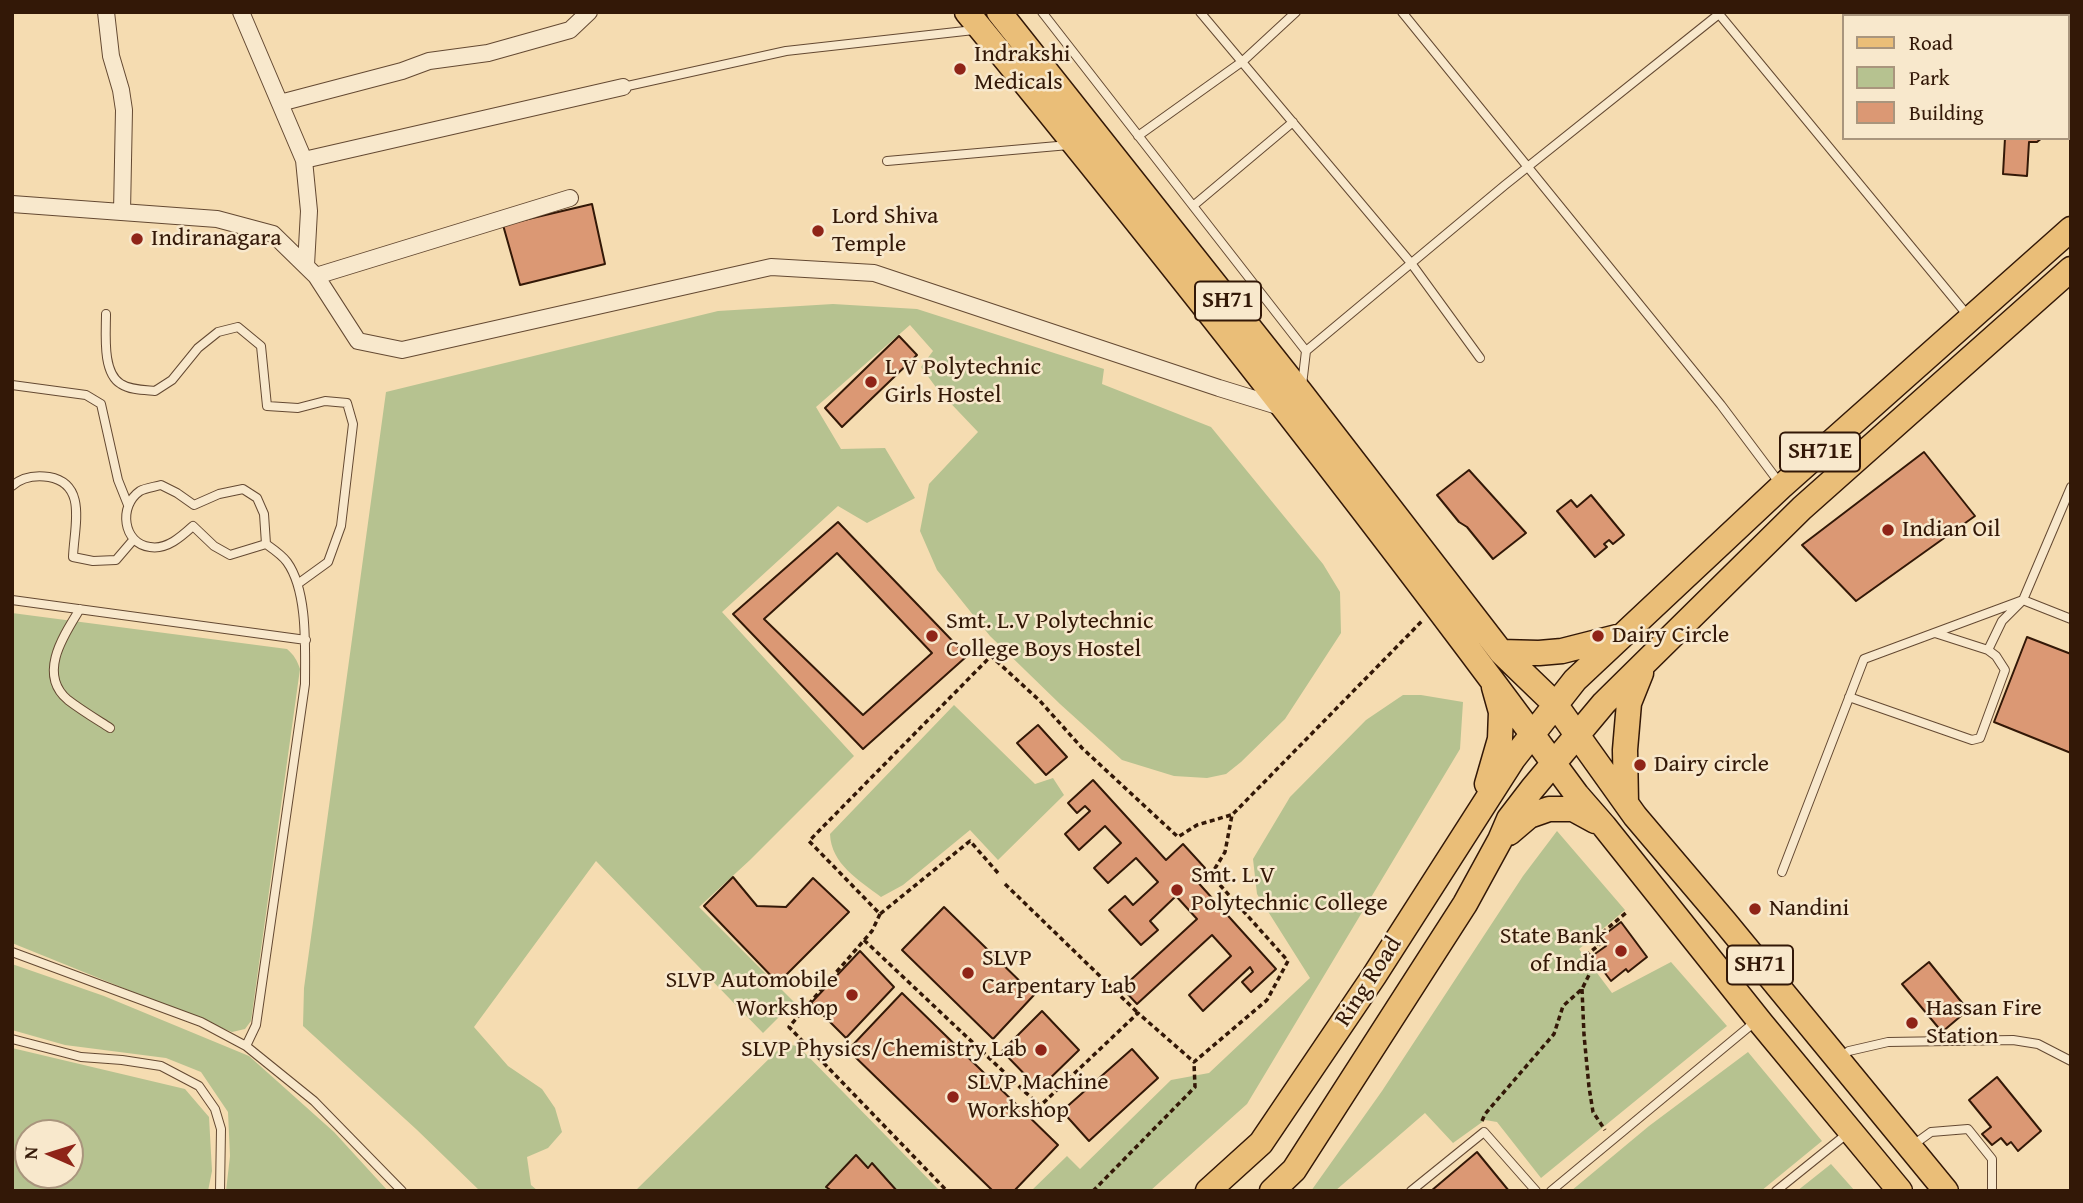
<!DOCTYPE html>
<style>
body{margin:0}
#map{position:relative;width:2083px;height:1203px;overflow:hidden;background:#f5dcb1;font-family:"Gentium Book Plus",serif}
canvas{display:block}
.frame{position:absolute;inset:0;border:14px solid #331807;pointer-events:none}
.legend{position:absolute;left:1842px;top:14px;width:228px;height:126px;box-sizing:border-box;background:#f8e8cc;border:2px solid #a9957d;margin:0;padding:9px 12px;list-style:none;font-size:21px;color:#331807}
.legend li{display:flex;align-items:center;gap:14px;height:35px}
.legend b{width:35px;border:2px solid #a9957d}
.north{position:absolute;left:14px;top:1119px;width:70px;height:70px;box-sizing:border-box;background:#f8e8cc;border:2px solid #a9957d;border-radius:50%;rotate:273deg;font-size:19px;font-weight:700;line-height:28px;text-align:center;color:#331807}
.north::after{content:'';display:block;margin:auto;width:24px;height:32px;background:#8f2418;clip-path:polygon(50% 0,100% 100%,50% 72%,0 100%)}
</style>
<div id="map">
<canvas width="2083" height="1203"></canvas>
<div class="frame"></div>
<ul class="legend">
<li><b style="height:9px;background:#eabe78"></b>Road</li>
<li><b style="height:19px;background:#b6c290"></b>Park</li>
<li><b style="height:19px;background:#db9874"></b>Building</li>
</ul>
<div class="north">N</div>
</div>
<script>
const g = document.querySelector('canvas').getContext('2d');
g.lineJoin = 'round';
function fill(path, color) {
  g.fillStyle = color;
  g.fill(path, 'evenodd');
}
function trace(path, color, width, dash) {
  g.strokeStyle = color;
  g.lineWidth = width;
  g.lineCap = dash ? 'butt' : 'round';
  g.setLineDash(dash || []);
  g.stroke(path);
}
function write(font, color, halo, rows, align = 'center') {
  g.font = font + ' "Gentium Book Plus",serif';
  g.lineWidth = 5;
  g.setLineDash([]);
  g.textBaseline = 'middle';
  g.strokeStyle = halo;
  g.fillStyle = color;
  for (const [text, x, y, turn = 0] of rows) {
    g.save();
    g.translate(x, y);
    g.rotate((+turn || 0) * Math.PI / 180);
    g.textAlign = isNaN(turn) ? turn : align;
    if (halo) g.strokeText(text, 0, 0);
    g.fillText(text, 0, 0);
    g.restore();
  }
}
fill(new Path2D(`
 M833,304L917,309L1104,369L1102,384L1211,427L1323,564L1340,592L1341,633L1285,719L1241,762L1226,774L1207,778L1174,776L1122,760L1060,704L990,636L937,570L920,531L929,484L978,432L938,390L921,367L933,351L910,325L816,407L841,449L885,448L915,498L867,523L838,506L722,612L854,756L750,860L699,907L794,1002L763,1033L596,861L474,1027L508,1066L542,1089L555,1108L562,1132L548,1148L527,1157L531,1185L538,1191H480L416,1129L303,1026L304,988L386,392L718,311Z
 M12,613L287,649C294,655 297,660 300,669L251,1021L245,1029L232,1032L12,943Z
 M1403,695H1421L1463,702L1460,749L1247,1104L1150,1191H1031L1067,1156L1080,1169L1171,1080L1209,1073L1310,978L1257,894L1253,859L1290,797L1366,720Z
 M954,705L1035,784L1053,778L1064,795L998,860L970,830L903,885L881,897C859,880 831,864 830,834Z
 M1557,831L1625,910L1579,949L1612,993L1671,962L1727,1026L1541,1178L1497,1122L1485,1120L1453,1143L1425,1113L1335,1191H1311L1382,1091L1523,876Z
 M12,964L104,996L249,1056L334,1132L388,1191H226L230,1156L228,1112L201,1072L166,1058L65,1045L12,1030Z
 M784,1044L798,1046L940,1191H635Z
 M12,1048L185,1089L209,1117L212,1171L208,1191H12ZM70,1133V1175H28V1133Z
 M1748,1052L1822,1141L1761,1191H1571L1649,1126Z
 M1831,1164L1855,1191H1797Z`), '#b6c290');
const building = new Path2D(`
 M2067,97H2071V122H2067Z
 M2005,138H2042L2037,142H2029L2027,176L2003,174Z
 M592,204L605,264L520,285L503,225Z
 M899,336L917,355L842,427L825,408Z
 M1924,452L1975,516L1856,601L1802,545Z
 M1469,470L1526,533L1493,559L1467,527L1459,522L1437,495Z
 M1591,495L1624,535L1613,544L1609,540L1604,544L1607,547L1595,557L1557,511L1571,500L1577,507Z
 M838,522L967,656L863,749L733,614ZM837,553L932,653L863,715L764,619Z
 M2027,637L2071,654V753L1994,722Z
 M1038,725L1067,757L1046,775L1017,743Z
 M1093,780L1166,860L1183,844L1205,868L1194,878L1276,969L1251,992L1242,982L1253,972L1250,967L1203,1011L1189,995L1231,956L1212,935L1137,1004L1122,988L1197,919L1176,896L1150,921L1158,930L1141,945L1109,910L1125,896L1133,905L1158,882L1136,858L1108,883L1094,868L1121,843L1105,826L1079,850L1065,834L1090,811L1085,806L1077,813L1068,803Z
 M733,877L757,906L786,907L813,878L849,912L778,983L704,906Z
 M944,907L1034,995L993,1039L902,950Z
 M1621,922L1647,957L1628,972L1626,969L1611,981L1592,956L1606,946L1600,938Z
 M860,951L894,987L846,1038L811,1003Z
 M1929,962L1968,1010L1942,1032L1902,984Z
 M902,993L1058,1145L1014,1191H993L848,1050Z
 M1042,1011L1079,1050L1039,1089L1002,1051Z
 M1132,1049L1158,1078L1089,1141L1062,1111Z
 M1997,1077L2041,1131L2018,1151L2011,1142L2007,1145L2001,1138L1992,1145L1982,1134L1991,1127L1969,1100Z
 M1477,1152L1509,1191H1431Z
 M856,1155L868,1168L872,1163L897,1191H832L826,1187Z`);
fill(building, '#db9874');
trace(building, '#331807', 2);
const service = new Path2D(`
 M1042,12L1306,351
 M1200,12L1411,263L1480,358
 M1402,12L1721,405L1781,485
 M623,87L786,51L974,30
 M1138,136L1243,61L1296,12
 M887,161L1069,145
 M1193,206L1293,122
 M106,314C106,334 102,373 121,384C130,390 144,390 155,391L172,380L198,348L218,332L238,327L261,346L267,406L298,408L325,401L347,403L353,424L341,526L328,562L299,583
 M12,385L86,395L101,404L118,480L128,505
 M1302,385L1306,351L1505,185L1719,14L1969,317
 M12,486C22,477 35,475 49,477C88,484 74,527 73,557L93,561L116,560L134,539
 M12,600L306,640
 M80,609C64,635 37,674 68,700C81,710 96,719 110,728
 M1935,633L1988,650
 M1849,697L1972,740L1980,738L2005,670L1996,656L1988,650L2002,621L2023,600L2071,619
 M1782,872L1864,659L2023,600L2071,487
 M12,952L201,1022L246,1046L314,1101L402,1191
 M12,1039L81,1057L122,1060L161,1066L199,1086L215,1109L221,1129L220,1191
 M246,1046L256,1025L305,684C305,648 308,591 287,562C282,555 273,549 266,544L264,514L257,498L243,489L219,494L194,505L177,493L161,485C154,487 145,488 140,491C118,506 123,544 150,547C167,550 182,536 193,526L214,546L230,555L266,544
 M1840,1058L1849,1051L1888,1042L2013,1040L2038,1044L2071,1061
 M1913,1145L1931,1132L1968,1129L1992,1159V1191
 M1411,1191L1484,1132L1536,1191
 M1551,1191L1756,1021
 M1776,1191L1848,1133`);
const minor = new Path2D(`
 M106,12L111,56L121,90L124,110L122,212
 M241,12L304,160L309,211L306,265
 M280,103L402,71L429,61L488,53L570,30L589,12
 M304,160L623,87
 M12,204L217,219L273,234L316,276L358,341L402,350L771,267L874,273L1219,388L1284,408
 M316,276L570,198`);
const primary = new Path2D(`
 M967,12C1177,268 1381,528 1577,795L1604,826L1761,1023L1900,1191
 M999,12L1301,393L1501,652L1555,704L1635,816L1725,922L1946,1191
 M1501,652L1539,653L1562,651L1617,637
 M1487,784L1500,739L1501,712L1494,687
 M1626,803L1625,750L1629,703L1641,673
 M1509,833L1529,816L1549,809H1573L1595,821
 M1208,1191L1261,1143L1374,976L1513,759L1575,680L1782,486L2071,229
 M1272,1191L1294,1170L1465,904L1500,840L1509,819L1532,789L1604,703L1802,508L2071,269`);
trace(service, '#644932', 10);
trace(minor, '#644932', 18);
trace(primary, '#331807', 27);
trace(new Path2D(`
 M998,873L970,841L880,914L809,841L991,656L1040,701L1082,748L1178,837L1197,825L1231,815
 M1005,884L1138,1013
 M880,914L872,931L789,1027L947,1191
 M864,940L1040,1106L1138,1013L1194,1062L1267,1000L1288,961L1211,875L1225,852L1232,815L1422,621
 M1582,989L1584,1035L1589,1087L1593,1112L1605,1130
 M1482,1121L1485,1114L1554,1034L1563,1006L1582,989L1594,965L1589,957V953L1599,945L1595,939L1627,912
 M1093,1191L1195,1087L1194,1063`), '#331807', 3.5, [5, 3.5]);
trace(service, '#f8e8cc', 8);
trace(minor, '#f8e8cc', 16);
trace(primary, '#eabe78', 24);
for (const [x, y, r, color] of [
 [960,69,7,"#8f2418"],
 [818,231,7,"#8f2418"],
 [137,239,7,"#8f2418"],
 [871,382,7,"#8f2418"],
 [1888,530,7,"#8f2418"],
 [932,636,7,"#8f2418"],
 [1598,636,7,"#8f2418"],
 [1640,765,7,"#8f2418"],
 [1177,890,7,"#8f2418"],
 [1755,909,7,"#8f2418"],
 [1621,951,7,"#8f2418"],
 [968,973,7,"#8f2418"],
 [852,995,7,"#8f2418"],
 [1912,1023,7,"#8f2418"],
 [1041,1050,7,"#8f2418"],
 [953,1097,7,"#8f2418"]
]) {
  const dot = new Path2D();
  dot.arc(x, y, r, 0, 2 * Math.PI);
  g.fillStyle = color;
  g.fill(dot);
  trace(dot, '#f8e8cc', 2.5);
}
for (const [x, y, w] of [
 [1228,301,66],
 [1820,452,80],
 [1760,965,66]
]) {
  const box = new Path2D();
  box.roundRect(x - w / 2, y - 19.5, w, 39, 5);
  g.fillStyle = '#f8e8cc';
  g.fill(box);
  trace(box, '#331807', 2);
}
write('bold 23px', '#331807', null, [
 ["SH71",1228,301],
 ["SH71E",1820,452],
 ["SH71",1760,965]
]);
write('24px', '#331807', '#f8e8cc', [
 ["Indrakshi",974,55],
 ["Medicals",974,83],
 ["Lord Shiva",832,217],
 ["Temple",832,245],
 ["Indiranagara",151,239],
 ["L V Polytechnic",885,368],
 ["Girls Hostel",885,396],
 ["Indian Oil",1902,530],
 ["Smt. L.V Polytechnic",946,622],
 ["College Boys Hostel",946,650],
 ["Dairy Circle",1612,636],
 ["Dairy circle",1654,765],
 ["Smt. L.V",1191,876],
 ["Polytechnic College",1191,904],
 ["Nandini",1769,909],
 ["State Bank",1607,937,"right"],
 ["of India",1607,965,"right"],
 ["SLVP",982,959],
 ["Carpentary Lab",982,987],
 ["SLVP Automobile",838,981,"right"],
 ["Workshop",838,1009,"right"],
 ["Hassan Fire",1926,1009],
 ["Station",1926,1037],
 ["SLVP Physics/Chemistry Lab",1027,1050,"right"],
 ["SLVP Machine",967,1083],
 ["Workshop",967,1111]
], 'left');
write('24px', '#331807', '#f8e8cc', [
 ["Ring Road",1369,982,-57]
]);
</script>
